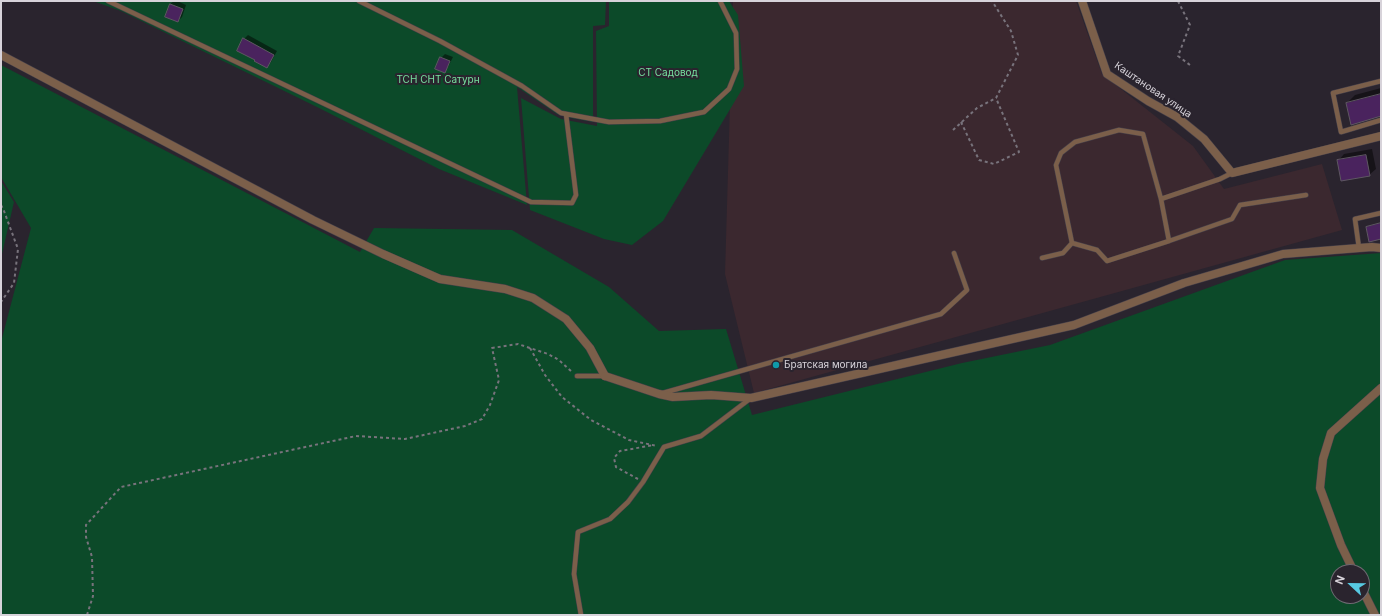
<!DOCTYPE html>
<meta charset="utf-8">
<style>
body{margin:0}
#map{position:relative;width:1382px;height:616px;overflow:hidden;background:#2a242e;font-family:Inter,sans-serif}
canvas{display:block}
.frame{position:absolute;inset:0;border:2px solid #d7d3da;pointer-events:none}
.north{position:absolute;left:1330px;top:564px;width:40px;height:40px;box-sizing:border-box;background:#2a242e;border:1px solid #6f6a73;border-radius:50%;rotate:292deg;font-size:11px;font-weight:700;line-height:16px;text-align:center;color:#d7d3da}
.north::after{content:'';display:block;margin:auto;width:14px;height:18px;background:#57c9e2;clip-path:polygon(50% 0,100% 100%,50% 72%,0 100%)}
</style>
<div id="map">
<canvas width="1382" height="616"></canvas>
<div class="frame"></div>
<div class="north">N</div>
</div>
<script>
const g = document.querySelector('canvas').getContext('2d');
g.lineJoin = 'round';
function fill(path, color) {
  g.fillStyle = color;
  g.fill(path, 'evenodd');
}
function trace(path, color, width, dash) {
  g.strokeStyle = color;
  g.lineWidth = width;
  g.lineCap = dash ? 'butt' : 'round';
  g.setLineDash(dash || []);
  g.stroke(path);
}
function write(font, color, halo, rows, align = 'center') {
  g.font = font + ' Inter,sans-serif';
  g.lineWidth = 4;
  g.setLineDash([]);
  g.textBaseline = 'middle';
  g.strokeStyle = halo;
  g.fillStyle = color;
  for (const [text, x, y, turn = 0] of rows) {
    g.save();
    g.translate(x, y);
    g.rotate((+turn || 0) * Math.PI / 180);
    g.textAlign = isNaN(turn) ? turn : align;
    if (halo) g.strokeText(text, 0, 0);
    g.fillText(text, 0, 0);
    g.restore();
  }
}
fill(new Path2D(`
 M733,1H1076L1102,74L1193,146L1224,189L1322,164L1342,230L754,393L725,274Z`), '#3b282f');
fill(new Path2D(`
 M93,1H606L605,25L593,26V122L571,118L557,114L517,87L527,205L439,169L321,109L121,11Z
 M609,1H729L738,15L744,86L663,221L632,245L604,239L530,210L521,98L561,119L597,126L596,31L609,26Z
 M1,65L360,252L374,228L512,230L609,287L659,331L726,329L752,415L962,363L1050,345L1285,260L1381,253V615H1V342L31,228L1,177ZM1338,572H1362V596H1338Z
 M1,181L14,202L1,258Z`), '#0c4a29');
fill(new Path2D(`
 M174,1H177L186,5L182,17L178,21L166,16L170,4Z
 M248,35L277,51L271,62L267,67L244,39Z
 M445,54L453,57L448,67L444,72L441,58Z
 M1381,88V116L1352,123L1347,103L1355,95Z
 M1372,149L1376,169L1369,175L1338,161L1344,154Z`), '#0007');
const building = new Path2D(`
 M170,4L183,9L178,22L165,17Z
 M243,38L274,55L267,68L254,61L255,60L237,51Z
 M440,57L450,61L445,73L435,69Z
 M1381,94V116L1351,125L1346,103Z
 M1366,155L1370,176L1341,181L1337,160Z
 M1381,223V239L1369,242L1366,227Z`);
fill(building, '#4a235e');
trace(building, '#5e5762', 1);
const service = new Path2D(`
 M108,1L531,202L572,203L576,195L566,114
 M359,1L440,41L522,86L561,113L609,122L660,121L704,112L729,89L737,69L736,33L720,1
 M1381,81L1333,93L1341,132L1381,120
 M1232,173L1220,179L1161,199L1169,241L1232,219L1240,205L1306,195
 M1072,243L1056,165L1061,153L1075,142L1119,130L1143,134L1161,199
 M1359,248L1355,219L1381,213
 M1042,258L1063,253L1072,243L1097,250L1107,261L1169,241
 M577,376H605
 M663,393L941,314L967,290L954,253
 M581,615L574,574L578,532L610,519L628,502L643,482L664,447L701,436L751,398`);
const minor = new Path2D(`
 M1082,1L1107,74L1148,101L1177,117L1204,139L1232,173L1381,136
 M1,55L313,220L383,254L440,279L505,289L533,298L566,319L590,348L605,376`);
const tertiary = new Path2D(`
 M605,376L659,394L673,397L711,395L751,398L1074,325L1184,283L1283,254L1372,247L1381,248
 M1354,572L1341,545L1320,488L1323,459L1331,433L1381,388
 M1362,589L1375,615`);
trace(service, '#46404a', 5.5);
trace(minor, '#46404a', 9);
trace(tertiary, '#46404a', 9);
trace(new Path2D(`
 M1178,1L1190,25L1178,56L1190,65
 M961,122L979,160L994,164L1019,152L996,98
 M953,130L977,108L996,98L1018,55L1011,31L992,1
 M1,205L4,211L18,249L14,283L1,302
 M530,348L545,375L562,397L591,420L629,440L657,446
 M638,479L616,467L614,458L620,451L654,445
 M87,615L93,596L92,557L86,537V525L121,487L356,436L405,439L465,426L482,419L490,405L499,380L492,348L518,344L548,354L559,360L572,372`), '#78737c', 2, [3, 3]);
trace(service, '#7b5f4a', 4.5);
trace(minor, '#7b5f4a', 8);
trace(tertiary, '#7b5f4a', 8);
for (const [x, y, r, color] of [
 [776,365,4,"#0f9aa8"]
]) {
  const dot = new Path2D();
  dot.arc(x, y, r, 0, 2 * Math.PI);
  g.fillStyle = color;
  g.fill(dot);
  trace(dot, '#2a242e', 1.5);
}
write('10px', '#77e19f', '#2a242e', [
 ["СТ Садовод",668,73],
 ["ТСН СНТ Сатурн",438,80]
]);
write('10px', '#d7d3da', '#2a242e', [
 ["Каштановая улица",1153,90,34]
]);
write('10px', '#d7d3da', '#2a242e', [
 ["Братская могила",784,365]
], 'left');
</script>
